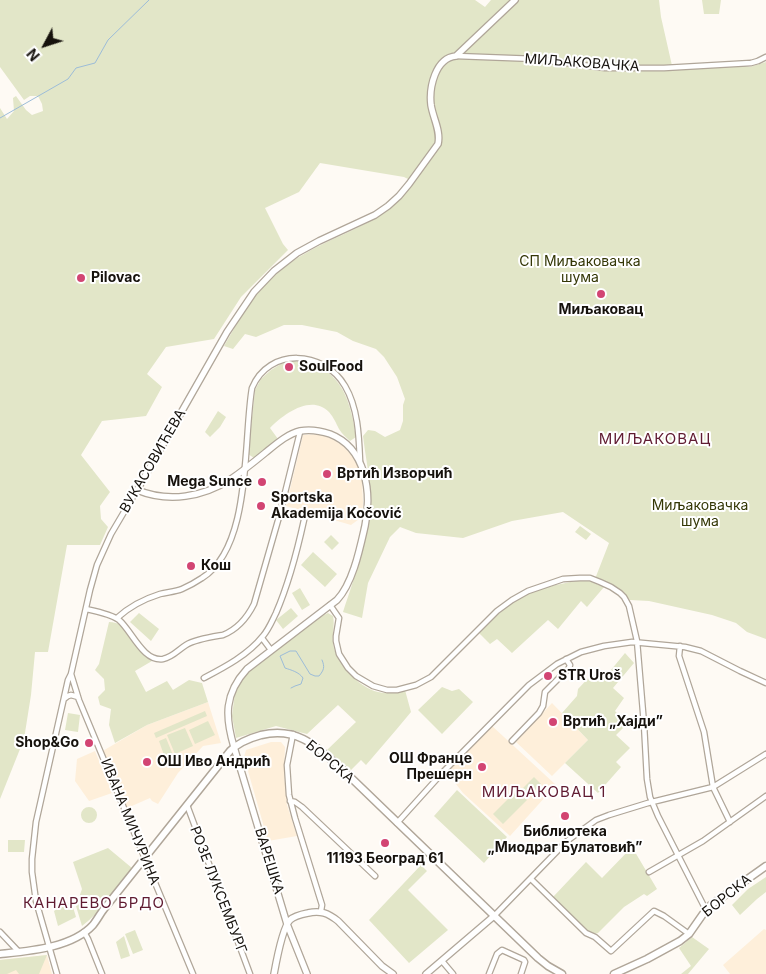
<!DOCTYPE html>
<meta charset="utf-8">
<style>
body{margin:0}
#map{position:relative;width:766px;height:974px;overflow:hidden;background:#fefaf4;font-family:Inter,sans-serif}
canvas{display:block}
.north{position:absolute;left:20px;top:20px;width:50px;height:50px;-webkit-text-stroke:4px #fff;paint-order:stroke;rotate:230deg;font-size:14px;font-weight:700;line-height:20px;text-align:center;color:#16120d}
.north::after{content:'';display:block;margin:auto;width:18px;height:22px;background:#16120d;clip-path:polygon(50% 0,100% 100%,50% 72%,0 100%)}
</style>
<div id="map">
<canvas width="766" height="974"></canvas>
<div class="north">N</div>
</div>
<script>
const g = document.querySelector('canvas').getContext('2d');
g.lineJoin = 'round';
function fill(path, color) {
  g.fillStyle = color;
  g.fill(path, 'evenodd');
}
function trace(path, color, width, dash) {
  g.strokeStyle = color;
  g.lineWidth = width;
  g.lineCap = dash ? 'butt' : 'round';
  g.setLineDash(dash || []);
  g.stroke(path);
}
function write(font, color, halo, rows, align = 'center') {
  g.font = font + ' Inter,sans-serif';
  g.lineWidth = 4;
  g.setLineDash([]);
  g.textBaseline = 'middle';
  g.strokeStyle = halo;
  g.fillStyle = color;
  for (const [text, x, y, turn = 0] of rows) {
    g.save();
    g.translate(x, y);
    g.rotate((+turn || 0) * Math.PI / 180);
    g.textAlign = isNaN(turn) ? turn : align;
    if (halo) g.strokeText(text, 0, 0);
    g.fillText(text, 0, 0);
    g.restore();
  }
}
fill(new Path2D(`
 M320,434L334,440L343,446L353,457L357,464L362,481L363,502L362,517L351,525L286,506L303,435Z
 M208,702L221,743L203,746L178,773L158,804L152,801L150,798L125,809L101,752L147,725Z
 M552,703L588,740L552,776L516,742Z
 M491,725L556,785L510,836L463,793L445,770Z
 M271,742H281L285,747L284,773L287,805L297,836L268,841L244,757L246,750Z
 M95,751L112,793L89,801L75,781L77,759Z
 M764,929L766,930V974H730L723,965Z
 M47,955L52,974H0V960Z`), '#feefda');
fill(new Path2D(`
 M0,0H475L485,7L491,0H659L661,17L673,70L738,65L750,67L766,62V639L747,632L736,623L712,615L649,601L630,600C618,588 611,584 595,579L609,543L563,512L512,521L463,538L416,533L400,527L390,537L368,583L362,618L343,612C355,576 372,528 370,490C369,472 365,454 363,436L368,430L375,431L385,437L400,430L403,421V405L405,399L397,377L384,357L376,349L353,341L337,332L302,325H284L256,337L245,334L233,349L224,346C237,324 254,290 275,275C284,267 295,259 306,253C346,230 387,222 414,182L404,177L320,163L299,192L265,208L283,244L288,250L241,297L214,339L166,347L147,374L162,387L146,416L102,421L81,455L110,492L100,506L101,519L108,527L100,545H67L48,652H35L31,695L24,739L0,799V108L7,119L14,111L13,98L16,96L26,110L32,115L43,111L42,104L38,96H30L24,100L0,67Z
 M702,0H721L719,14H704Z
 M293,361C339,364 350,396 356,437L350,441C346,437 342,434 339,429C336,423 334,418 329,412C311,394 284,414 270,428L278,439L254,458L248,454L255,390L261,379L271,370L281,364Z
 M218,411L226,417L220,427L210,437L205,432Z
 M580,526L591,534L586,540L575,532Z
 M331,535L339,543L332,550L324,542Z
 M313,552L337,574L325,587L301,565Z
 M576,581H589L604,587L587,607L581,601L558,629L548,620L512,653L497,639L490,644L479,633L481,630C493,619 506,606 520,598C537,589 558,584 576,581Z
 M300,588L310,605L302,610L292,593Z
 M291,608L298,616L283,629L276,620Z
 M139,613L159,629L151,641L130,622Z
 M328,613L333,616C335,625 332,634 333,643C335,662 359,688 378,692C388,694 396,692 405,690L411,712L396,730L366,765L361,760L351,770L327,750L356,722L338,705L307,734L276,726L236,738L232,716L235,692L246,673L320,617Z
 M109,622C129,623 130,636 141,650C144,654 148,658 152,661L135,671L146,692L167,681L173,690L189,680L202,683L208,702L147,725L115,743L109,725L111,709L100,705L98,697L105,690L104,679L95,670L99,664Z
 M625,653L634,663L613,688L624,698L615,711L627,724L616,735L630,748L616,762L621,767L598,793L565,763L588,740L562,713L577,696L578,689L593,673L601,682Z
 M442,687L452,691L459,689L473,702L442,734L418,710Z
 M205,711L207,716L156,738L154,733Z
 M68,713L80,715L78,732L65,730Z
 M208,721L215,735L195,744L189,730Z
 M185,728L193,746L175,754L167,735Z
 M166,738L173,755L165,758L159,741Z
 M534,777L541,784L527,798L520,791Z
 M457,790L507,837L484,863L434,816Z
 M517,790L527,800L503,824L493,814Z
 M81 815a8 8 0 1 1 16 0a8 8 0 1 1-16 0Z
 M8,840H25L24,852H8Z
 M632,847L657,889L647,896L644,894L624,907L598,933L594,934L590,933L553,897L586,862L602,878Z
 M108,848L132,868C116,888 102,911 82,926L76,906L82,889L73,862Z
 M421,865L427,871L408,890L448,930L409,963L369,920Z
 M766,877V892L757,899L740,915L732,905L748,889Z
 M65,900L73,907L76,917L58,926L54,911L57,909L56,903Z
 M135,930L143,950L133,954L125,934Z
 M124,936L130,956L121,959L116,942Z
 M692,937L709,949L688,974H681L691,966L679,948Z
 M47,955L39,974H19L16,970L7,974H0V960Z`), '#e2e6c8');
trace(new Path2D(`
 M0,118L68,79L76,68L95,63L108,40L149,0
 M291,688L295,686L301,684L303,678C299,672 291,670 285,668L280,656L290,651H296L310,674L315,676H319C324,670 325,667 322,660`), '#9cbcd8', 1);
const minor = new Path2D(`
 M456,56L536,59L605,68H664L751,63L758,61L766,57
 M330,605L339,618L336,636V641L339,654L348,668L356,676L373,686L387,690H397L416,685L431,677L497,611L512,600L528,591L563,579L580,578H590L600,582L611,587L620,593L624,597L629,606L637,641L644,724L647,779L650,797L658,816L706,910
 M86,609C95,611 111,614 119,620C132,631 143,662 163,659C173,657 178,650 186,645C196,639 211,637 223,635C238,629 247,618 254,604L279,517L300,432
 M117,618C129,607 144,599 160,594C167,592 175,592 182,589C189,586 196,582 202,578C252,547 243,441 252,388C269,347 324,350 345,386C358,408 359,436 360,461
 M262,638L271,650
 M680,646L679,656L704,732L713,787L730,822
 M71,674L79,700L193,974
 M204,678C225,667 248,655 263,636C269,629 272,621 276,613C289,583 297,552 304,520
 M64,699L68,696L71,695L78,697
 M293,734L287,765L289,795L295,818L322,905L321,911
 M512,741L539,713L543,706L545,692L569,668L570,665L566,659
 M290,801L295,802L302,807L375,876
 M187,805L250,974
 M397,823L444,771L529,685L557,664L581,652L604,646L632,642L685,647L701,651L740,671L766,683
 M649,872L703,841L766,796
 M531,879L586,933L595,937L611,951L654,911L664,916L689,934
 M494,916L567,841L596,820L609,815L648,803L713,787L766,754
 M0,932L19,952
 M84,932L88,939L102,974
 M442,961L453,974
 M57,974L36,901L32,872V859L36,822L68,680L71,674L90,590L97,565L111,534L137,490
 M489,974L497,954L502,950L524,960L525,962L521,974`);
const tertiary = new Path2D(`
 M274,974C276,963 283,927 290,920C294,916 303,914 308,913C320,910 328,913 338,921L382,966L393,974
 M307,974L287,924L234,747C225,717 224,694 247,669L337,600C353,583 360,548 365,526C372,492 366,448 330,434C321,431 310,429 300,431C287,434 275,445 265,453C254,462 243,471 231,479C203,497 169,503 137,490L227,332L254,292L274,271L297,253L319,241L375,215L388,206L399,196L409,184L438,144C441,131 433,118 431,105C429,88 435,58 456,56L515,0
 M426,974L494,916`);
const secondary = new Path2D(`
 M0,954C29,951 72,948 93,925C97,920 100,914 104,909L230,751C238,743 250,738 261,735C299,726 318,748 344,771L538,958L548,966L562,974
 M614,974L647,959L680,941L689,934L703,914L711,905L766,866`);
trace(minor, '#b0a699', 7);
trace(tertiary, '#b0a699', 8);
trace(secondary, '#b0a699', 9);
trace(minor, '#fff', 4.5);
trace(tertiary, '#fff', 5.5);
trace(secondary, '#fff', 6);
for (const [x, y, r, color] of [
 [81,278,5,"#d24573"],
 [601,294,5,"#d24573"],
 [289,367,5,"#d24573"],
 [327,474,5,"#d24573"],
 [262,482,5,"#d24573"],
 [261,506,5,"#d24573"],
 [191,566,5,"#d24573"],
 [548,676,5,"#d24573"],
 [553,722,5,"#d24573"],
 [89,743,5,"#d24573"],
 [147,762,5,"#d24573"],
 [482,767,5,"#d24573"],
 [565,816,5,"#d24573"],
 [385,843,5,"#d24573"]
]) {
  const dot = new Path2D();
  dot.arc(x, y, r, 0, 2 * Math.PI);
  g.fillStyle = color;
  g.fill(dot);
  trace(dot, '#fff', 2);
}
write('14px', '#16120d', '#fff', [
 ["МИЉАКОВАЧКА",582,63,4],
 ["ВУКАСОВИЋЕВА",153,461,-60],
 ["БОРСКА",330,762,40],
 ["ИВАНА МИЧУРИНА",130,822,68],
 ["ВАРЕШКА",269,861,73],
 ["РОЗЕ ЛУКСЕМБУРГ",218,890,69],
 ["БОРСКА",727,896,-39]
]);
write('14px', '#343706', '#fff', [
 ["СП Миљаковачка",580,262],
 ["шума",580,278],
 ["Миљаковачка",700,506],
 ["шума",700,522]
]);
write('bold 14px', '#16120d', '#fff', [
 ["Pilovac",91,278],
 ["Миљаковац",601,310,"center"],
 ["SoulFood",299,367],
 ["Вртић Изворчић",337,474],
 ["Mega Sunce",252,482,"right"],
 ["Sportska",271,498],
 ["Akademija Kočović",271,514],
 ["Кош",201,566],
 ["STR Uroš",558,676],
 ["Вртић „Хајди”",563,722],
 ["Shop&Go",79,743,"right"],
 ["ОШ Франце",472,759,"right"],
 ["Прешерн",472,775,"right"],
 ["ОШ Иво Андрић",157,762],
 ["Библиотека",565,832,"center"],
 ["„Миодраг Булатовић”",565,848,"center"],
 ["11193 Београд 61",385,859,"center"]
], 'left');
g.letterSpacing = '1px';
write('15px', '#601c32', '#fff', [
 ["МИЉАКОВАЦ",655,439],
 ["МИЉАКОВАЦ 1",544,792],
 ["КАНАРЕВО БРДО",94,903]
]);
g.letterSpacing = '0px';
</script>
